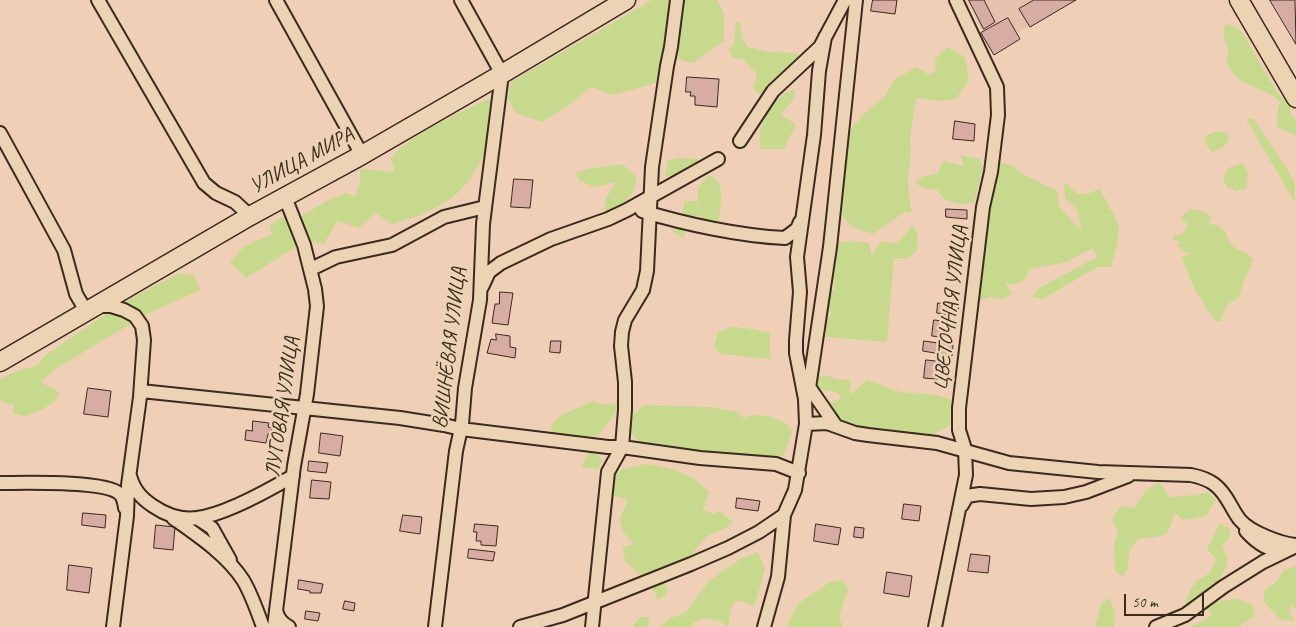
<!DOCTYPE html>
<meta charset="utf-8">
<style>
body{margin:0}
#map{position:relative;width:1296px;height:627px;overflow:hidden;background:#efd0b7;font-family:Caveat,sans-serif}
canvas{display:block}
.scale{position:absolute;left:1124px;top:594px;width:80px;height:22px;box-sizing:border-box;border:2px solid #3b2a1e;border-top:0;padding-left:6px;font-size:15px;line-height:18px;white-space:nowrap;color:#3b2a1e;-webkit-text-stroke:4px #ebd3b3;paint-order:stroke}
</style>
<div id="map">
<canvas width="1296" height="627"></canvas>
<div class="scale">50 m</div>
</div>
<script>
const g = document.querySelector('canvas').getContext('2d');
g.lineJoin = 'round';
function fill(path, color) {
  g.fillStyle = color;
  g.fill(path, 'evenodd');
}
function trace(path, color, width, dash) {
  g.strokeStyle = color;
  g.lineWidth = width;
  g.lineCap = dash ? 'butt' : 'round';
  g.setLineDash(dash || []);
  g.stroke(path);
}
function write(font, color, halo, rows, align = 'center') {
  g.font = font + ' Caveat,sans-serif';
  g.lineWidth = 5;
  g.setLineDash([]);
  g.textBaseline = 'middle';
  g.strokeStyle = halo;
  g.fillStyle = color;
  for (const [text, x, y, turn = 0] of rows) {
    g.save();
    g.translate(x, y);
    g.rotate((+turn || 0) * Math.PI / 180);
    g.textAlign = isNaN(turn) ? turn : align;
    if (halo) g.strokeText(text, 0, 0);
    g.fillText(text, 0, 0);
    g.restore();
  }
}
fill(new Path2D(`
 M967,0H1074L991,48Z`), '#e5c2ae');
fill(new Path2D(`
 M652,0H671L668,26L656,83L613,95L591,87L569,105L542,122L516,113L508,99L511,82Z
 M684,0H717L724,13V41L693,63L678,59Z
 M740,21L742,38L748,47L767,52L795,53L804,58L782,78L760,94L753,89L757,74L744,60L733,58L729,50L734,42L736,23Z
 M1226,24L1233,26L1242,32L1277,92L1290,106L1291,114L1296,120V135L1277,127L1278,109L1280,102C1264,84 1235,90 1227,61C1226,58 1228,54 1228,50C1226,38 1220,37 1226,24Z
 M948,47L965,57L969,80L956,99L942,101L916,98L910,138L911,152L908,180L909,196L912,212L903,213L873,234L852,227L842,214L841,156L852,127L867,111L885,96L895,79L917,67L929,75L936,70L935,59Z
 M795,89L793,100L781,115L796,124L784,149H760V130L769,109L783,94Z
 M491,98C489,116 488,135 484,152C483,157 480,162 478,166C461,200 426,216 391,224L376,213L359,228L337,221L324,244L310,241L302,236L294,248L246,278L230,262L245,246L272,234L270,225L282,217L301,216L329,200L345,193L356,196L360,183V169L395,172L391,158C410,135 462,111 491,98Z
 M1253,118L1287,169L1295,184V203L1246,119Z
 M1217,131L1227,133L1229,140L1222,148L1212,152L1205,143L1207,135Z
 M960,155L980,159L983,168L974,203L960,204L945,200L937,190L924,188L915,183L924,176L937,174L944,161L964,166Z
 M680,158L698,159V164L679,176H665L668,160Z
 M997,162L1011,165L1021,173L1057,191L1060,208L1082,231L1077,209L1065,198L1064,182L1078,194H1087L1100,189L1119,225L1117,246L1111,267H1098L1042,299L1032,297L1039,288L1097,257L1093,248L1066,262L1029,269L1027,278L1014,285L1005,283L1013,294L1003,299L990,297L981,300L975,295L982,240Z
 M1243,163L1248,172L1247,188L1235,191L1226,186L1223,177L1230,167Z
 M622,164L637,177L634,191L622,205L604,218L605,200L616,182L595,187L580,181L576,173C587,167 608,167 622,164Z
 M709,174C712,176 716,179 718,182C725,192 718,217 718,230L708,226L700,215L691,217L683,239L671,230L681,228L684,201H698V187Z
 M1191,209C1199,210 1206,212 1211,217L1209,224L1217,225L1226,232C1231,255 1242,245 1253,260L1241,289L1239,298C1227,303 1223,308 1221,322L1216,321C1201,302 1189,281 1182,257L1189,254L1181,250L1178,245L1181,242L1173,240V236L1182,235L1188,225L1181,219L1184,214Z
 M913,225L918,234L917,251L908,258L894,259L887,342L826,337L824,319L832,313L824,303L828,292L835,289L833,266L838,242L851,241L869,243L872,256L881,241L895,244L901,239Z
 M180,273L194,276L200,290L147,314L52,371L41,382L59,392L56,400L40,411L25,416L13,413L14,405L3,403L0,397V379L16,371L36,366L46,355L109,312L135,296Z
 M732,327L753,329L770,333V359L721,354L714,347L718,332Z
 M818,376H830L836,380L847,379L851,383L850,395L867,380C877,382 886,388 897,391C914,395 935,392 951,400L950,425L930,436L909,440L838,423L828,404L842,398L836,392L814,388Z
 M593,401L604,405L619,402C616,416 606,423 600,434L586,438L602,460L598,469L582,467L585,458L589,455L582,443L552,437L551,426L560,416Z
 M644,405L709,407L737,412L744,418C760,411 782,418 793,430L783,456L762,458L674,449L640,443L630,431L633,415Z
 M645,464C673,468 689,472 709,492L703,510L714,514L719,511L733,522L726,528L707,536L687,560L676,568L665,581L668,593L658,600L652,586L625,561L623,547L634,544L624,533L619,520L628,500L613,495L612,477L623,469Z
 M1158,482L1164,488L1168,497L1196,495L1208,492L1216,500L1206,516L1183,520L1175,513C1167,541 1163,535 1139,539L1130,549L1127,569L1122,577L1115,571L1114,545L1118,531L1111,520L1121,506L1134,508L1145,492Z
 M1220,523L1230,529V537L1222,546C1223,549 1226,554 1227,557C1230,575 1204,596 1192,606L1186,605V599L1195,582L1210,573L1216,559L1207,549Z
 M758,552L765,569L754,607L745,602L734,601L730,611L728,627L719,621L704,618L693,623L690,627H660L671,618L685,613L709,581L740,559Z
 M1296,566V609L1290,605L1289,613L1296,621L1280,619L1264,602V591L1276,582L1284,570Z
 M842,580L849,589L839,615L842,627H787L788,622L799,603L830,582Z
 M1110,598L1115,613L1114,627H1095L1101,604Z
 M1236,599L1252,604L1255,615L1239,627H1187L1197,624L1212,615L1204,606L1217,601Z
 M640,617H649L648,627H632Z`), '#c7d98d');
const building = new Path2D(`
 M873,0H897L895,14L871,11Z
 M969,0H984L995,22L984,29Z
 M1034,0H1076L1030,27L1019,9Z
 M1270,0H1295L1296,44Z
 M1008,18L1020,39L994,55L981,33Z
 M687,77L719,79L717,107L695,105V96H690L691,92H686Z
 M955,121L975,124L974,141L953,139Z
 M514,179L533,180L530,208L511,207Z
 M946,209L967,210V219L946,217Z
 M500,292L513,293L508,325L492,323L495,304H499Z
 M938,303L959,306L957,316L937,313Z
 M934,320L951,322L949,338L932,336Z
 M496,334L510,336V347L516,348L515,358L487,353L491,339L496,340Z
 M551,341H561L560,353L550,352Z
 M924,341L953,345L952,356L923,351Z
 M926,360L947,362L946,380L924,378Z
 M88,388L111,391L108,417L84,414Z
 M253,421L269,423L268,427L272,428L271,434H268L266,443L245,440L246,430L252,431Z
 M321,433L343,436L340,456L319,453Z
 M309,461L328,463L326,473L308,471Z
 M312,480L331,482L329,499L310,498Z
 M737,498L760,501L758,511L736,508Z
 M904,504L921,506L919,521L902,519Z
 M83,513L106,515L105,528L82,525Z
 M403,515L422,517L420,534L400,531Z
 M475,524L498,526L496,546L481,545V541H476L477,532H474Z
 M816,524L841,528L838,545L814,541Z
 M156,525L175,527L173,550L154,548Z
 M855,527L864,528L863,538L854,537Z
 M469,549L495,552L493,561L468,558Z
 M971,554L990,556L988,573L968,571Z
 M69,565L92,568L89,593L67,590Z
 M887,572L912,576L909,597L884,593Z
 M299,580L323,584L321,593H310V591L298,589Z
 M345,601L355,603L354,611L343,609Z
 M306,611L320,613L318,621L305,619Z`);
fill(building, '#d7aca3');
trace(building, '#3b2a1e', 1);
const street = new Path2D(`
 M98,0L204,183L216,193L235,202L250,216
 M276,0L362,155
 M0,133L64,250L76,294L86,311
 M740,141L773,91L820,47L845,0
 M642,211C685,224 740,236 785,238L797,229L800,222
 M311,269L336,257L392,245L444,217L485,207
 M482,287L489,272L501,263L551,239L608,219L627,210L718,159
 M95,306H111L124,310L135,316L142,326L144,340L140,397L128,485L127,516L113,627
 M805,381L836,426
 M809,388L830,247L856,0
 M141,391L400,418L444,425L461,429L608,447H622L700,458L776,464L799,473
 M806,424L827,423L855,433L868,435L937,443L1009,463L1098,472L1191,475C1211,479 1220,486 1230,504C1233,509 1236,515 1240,520C1250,532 1281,544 1296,545
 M130,476C134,490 141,498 153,506C166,515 181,520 197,518C224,515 269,490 293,476
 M0,483C22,483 105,480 120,494C124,498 124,503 125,508
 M962,505L967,496L980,494L1031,499L1064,497L1086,492L1128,476
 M173,518C197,535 227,555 243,580C251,593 258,613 263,627
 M197,518L212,528L230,560
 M1246,531C1256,542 1271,554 1287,549
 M276,610C278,619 282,623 289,627
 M274,627L294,466L307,394L317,306L315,289L304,245L285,197
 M435,627L456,451L462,424L465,388L480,300L483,224L502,74L461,0
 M520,627L563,615L691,564L728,548L759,532L784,515
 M592,627L608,472L622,447L625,410V382L621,346L622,332L625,320L643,290L647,271L652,167L667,66L671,47L677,0
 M764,627L778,577L784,515L795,490L806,424L805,399L796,353V340L800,292L797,257L814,135L819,71L825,37
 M935,627L966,475L965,449L959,430V408L983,207L991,172L998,115L997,87L956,0
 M1156,627L1185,615L1223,587L1263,562L1296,546`);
const secondary = new Path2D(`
 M1239,0L1296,98
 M0,362L250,216L362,155L502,74L626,0`);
trace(street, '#3b2a1e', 16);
trace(secondary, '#3b2a1e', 21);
trace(street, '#ebd3b3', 12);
trace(secondary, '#ebd3b3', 18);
write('21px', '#3b2a1e', '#ebd3b3', [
 ["УЛИЦА МИРА",302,161,-29],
 ["ЦВЕТОЧНАЯ УЛИЦА",951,308,-83],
 ["ВИШНЁВАЯ УЛИЦА",450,348,-83],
 ["ЛУГОВАЯ УЛИЦА",283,407,-82]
]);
</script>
